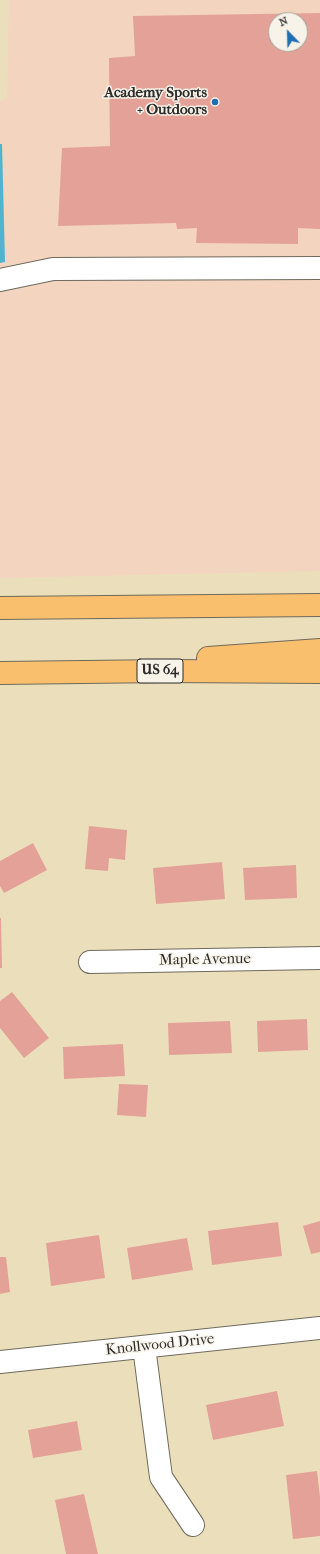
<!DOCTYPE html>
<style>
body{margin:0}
#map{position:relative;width:320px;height:1554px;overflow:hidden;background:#ebdfbb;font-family:"IM FELL French Canon",serif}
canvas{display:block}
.north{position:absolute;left:268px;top:12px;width:40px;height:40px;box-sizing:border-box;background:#f7f3e8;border:1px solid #a5a39c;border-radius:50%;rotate:337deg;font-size:11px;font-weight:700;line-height:16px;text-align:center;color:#2b2b2b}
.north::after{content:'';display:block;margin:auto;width:14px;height:18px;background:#1f6fb2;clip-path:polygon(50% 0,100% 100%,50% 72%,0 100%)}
</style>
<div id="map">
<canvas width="320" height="1554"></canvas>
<div class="north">N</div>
</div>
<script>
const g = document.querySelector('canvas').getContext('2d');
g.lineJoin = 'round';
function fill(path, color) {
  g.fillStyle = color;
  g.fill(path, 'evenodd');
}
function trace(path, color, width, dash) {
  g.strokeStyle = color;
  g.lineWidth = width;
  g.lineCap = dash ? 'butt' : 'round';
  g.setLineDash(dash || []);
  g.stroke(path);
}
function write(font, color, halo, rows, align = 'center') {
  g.font = font + ' "IM FELL French Canon",serif';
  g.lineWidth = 3;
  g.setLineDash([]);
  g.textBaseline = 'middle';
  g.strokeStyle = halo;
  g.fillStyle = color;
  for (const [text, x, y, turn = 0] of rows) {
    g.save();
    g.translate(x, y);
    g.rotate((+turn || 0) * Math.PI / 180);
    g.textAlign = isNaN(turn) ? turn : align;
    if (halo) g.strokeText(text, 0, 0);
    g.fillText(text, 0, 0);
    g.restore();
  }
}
fill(new Path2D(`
 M9,0H320V571L0,578V101L7,98ZM276,20H300V44H276Z`), '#f3d4bf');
fill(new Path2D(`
 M0,144H2L5,262L0,263Z`), '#50b4cf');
fill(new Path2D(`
 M320,13V229L298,228V244L196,243L197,228L177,229L176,223L58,226L62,148L110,146L109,58L135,56L133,16ZM276,20H300V44H276Z
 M89,826L127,830L125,860L109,858L108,871L85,869Z
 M33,843L47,870L4,893L0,886V861Z
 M222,862L225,899L156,904L153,868Z
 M296,865L297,898L245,900L243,868Z
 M0,918H1L2,968H0Z
 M12,992L49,1038L24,1058L0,1028V1001Z
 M307,1019L308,1050L258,1052L257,1021Z
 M230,1021L232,1053L169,1055L168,1023Z
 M123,1044L125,1076L64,1079L63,1047Z
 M119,1084L148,1085L146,1117L117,1115Z
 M320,1221V1252L311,1254L303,1226Z
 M278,1222L282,1256L212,1265L208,1231Z
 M99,1235L105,1278L51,1286L46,1243Z
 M187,1238L193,1270L132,1280L127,1248Z
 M0,1257H6L10,1292L0,1294Z
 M277,1391L284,1426L213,1440L206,1405Z
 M77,1421L82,1450L33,1458L28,1430Z
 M317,1471L320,1497V1536L293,1539L286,1475Z
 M84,1494L98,1554H66L55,1500Z`), '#e4a197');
const minor = new Path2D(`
 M0,280L53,269L320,268
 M90,962L320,958
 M144,1347L161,1477L193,1525
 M0,1362L320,1328`);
const highway = new Path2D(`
 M0,608L320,605
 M208,658L320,650
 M0,673L166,671L320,672`);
trace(minor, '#6e6a5d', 24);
trace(highway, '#6e6a5d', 24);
trace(minor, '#fff', 22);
trace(highway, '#f9bf6d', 22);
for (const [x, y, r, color] of [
 [215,102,4,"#1f6fb2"]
]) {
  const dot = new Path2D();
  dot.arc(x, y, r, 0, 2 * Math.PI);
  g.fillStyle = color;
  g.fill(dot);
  trace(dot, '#f7f3e8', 1.5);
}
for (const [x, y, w] of [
 [160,671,46]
]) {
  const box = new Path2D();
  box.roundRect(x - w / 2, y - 12, w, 24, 3);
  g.fillStyle = '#f7f3e8';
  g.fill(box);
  trace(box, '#2b2b2b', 1);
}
write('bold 14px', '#2b2b2b', null, [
 ["US 64",160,671]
]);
write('bold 15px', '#2b2b2b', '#f7f3e8', [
 ["Academy Sports",207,93],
 ["+ Outdoors",207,110]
], 'right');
write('15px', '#2b2b2b', '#f7f3e8', [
 ["Maple Avenue",205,960,-1],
 ["Knollwood Drive",160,1345,-6]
]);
</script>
